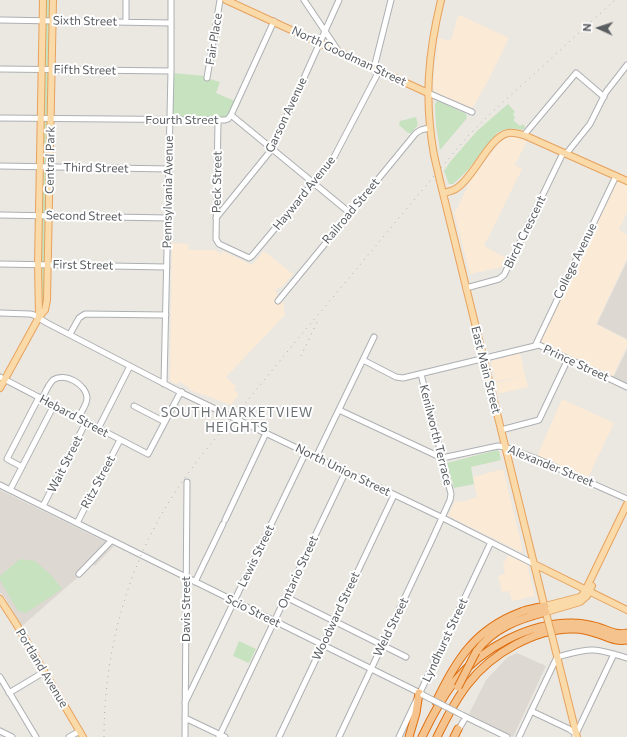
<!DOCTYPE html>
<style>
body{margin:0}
#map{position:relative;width:627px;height:737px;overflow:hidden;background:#ebe7e1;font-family:Commissioner,sans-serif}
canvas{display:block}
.north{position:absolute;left:579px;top:8px;width:40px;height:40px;-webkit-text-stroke:3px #fff;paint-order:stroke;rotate:273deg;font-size:11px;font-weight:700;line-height:16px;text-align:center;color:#5a5e61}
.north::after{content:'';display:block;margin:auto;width:14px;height:18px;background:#5a5e61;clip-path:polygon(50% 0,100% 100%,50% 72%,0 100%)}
</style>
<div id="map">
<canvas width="627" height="737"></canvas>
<div class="north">N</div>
</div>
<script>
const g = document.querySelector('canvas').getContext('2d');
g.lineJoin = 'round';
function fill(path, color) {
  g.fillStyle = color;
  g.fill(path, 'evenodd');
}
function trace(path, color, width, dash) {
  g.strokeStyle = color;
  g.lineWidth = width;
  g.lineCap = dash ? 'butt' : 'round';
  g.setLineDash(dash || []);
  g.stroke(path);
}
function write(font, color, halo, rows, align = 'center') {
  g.font = font + ' Commissioner,sans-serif';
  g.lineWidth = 4;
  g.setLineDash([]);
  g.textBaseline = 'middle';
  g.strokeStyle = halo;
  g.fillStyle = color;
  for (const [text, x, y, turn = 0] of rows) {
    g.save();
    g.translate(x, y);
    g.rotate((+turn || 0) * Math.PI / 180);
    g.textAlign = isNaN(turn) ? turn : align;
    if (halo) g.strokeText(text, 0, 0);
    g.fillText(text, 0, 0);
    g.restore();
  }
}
fill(new Path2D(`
 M458,15L462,16L509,38L488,81L471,110L444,97V96L434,91L433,85L438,38L451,41Z
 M511,136L519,138L527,141L515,165L522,169L484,246L506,258L502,267L470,274L454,212L456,211L470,181L499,143L502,140Z
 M617,180L627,185V212L619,230L627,235V259L596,324L627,340V346L612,378L539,342Z
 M172,243L188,244L189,250H214L222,254L223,251L252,265L264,251L293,274L282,287L276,289L277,296L283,301L285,315L226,377L236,386L234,390L239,394L231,405L190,390V388L179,382L176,384L170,381Z
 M520,353L525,375L495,382L491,361Z
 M525,375L528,387L498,394L496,383Z
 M562,399L614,423L588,478L537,456Z
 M503,469L523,551L521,552L448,516L455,501L463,502L477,497L473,477Z
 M508,555L527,564L535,596L512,601L509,591L502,592L498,576L505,574L503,565Z`), '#fbead6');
fill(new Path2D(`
 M627,261V339L597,324Z
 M627,349V385L613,378Z
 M0,490L114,546L95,566L93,564L22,626L4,596L0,593Z
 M517,653L546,666L513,737L469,714L486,680L508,657Z`), '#ded8d2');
fill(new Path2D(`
 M44,0H51L46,297L43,307L40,311Z
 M172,73L205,76L204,78L206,81H209L210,79L220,82L216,93L235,101L227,118H173L171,116Z
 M439,101L466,114L467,118L440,150L436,125L435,105L436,102Z
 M508,104L515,112L513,114L515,118L513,120L520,126L523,124L525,127L524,129L522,130C513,128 506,128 497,133L466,172L453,184H449L444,171L450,162L477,131Z
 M416,117L418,125L411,133H408L399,125L400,121Z
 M497,450L499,451L501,460L471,467L474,484L454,488L447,463Z
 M20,559L35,561L51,575L62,589L26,613L18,611L0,580V576Z
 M239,641L256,649L249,663L233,656Z`), '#c7e2bf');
const minor = new Path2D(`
 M304,0L339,52
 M0,20L171,23
 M126,22V0
 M374,68L391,0
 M0,69L171,71
 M207,78L220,0
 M428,93L472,112
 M231,115L350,213
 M0,118L225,120L228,119L231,115L274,21
 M218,121L216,239L219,244L247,257L249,258L252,256L333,159L379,71
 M524,135L576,73L604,97
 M566,154L590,124L606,92L627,65
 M0,166L169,169
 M0,215L168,218
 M216,218L272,149L339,0
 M0,264L167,267
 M466,288L499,279L504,275L563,153
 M278,301L416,133L421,130L429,128
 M0,313L30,314L34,315L47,323L184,394L443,518L534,564
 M70,334L79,318L85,314L166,315
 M535,346L616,176
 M363,360L396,377L403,378L539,345L627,387
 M0,377L148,454L179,395L182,392
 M164,384L171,71V0
 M42,399C45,393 48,385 53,380C65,372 86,384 87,398C87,405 81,412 78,418
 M134,406L165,422
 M339,410L442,458L498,446L505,447L537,459L627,499
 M98,429L130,366
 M501,430L539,420L568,359
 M316,457L374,337
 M22,467L7,459L39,397
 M0,485L422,694
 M10,490L54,405
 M43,506L86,422
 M225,520L266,433
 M77,523L120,440
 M79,574L111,541
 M195,582L223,524
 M286,597L406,657
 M0,677L36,737
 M9,693L44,672
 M185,703L306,452
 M531,711L567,728L569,729L576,734
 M464,716L507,737
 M185,718L225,737
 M0,731L12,737
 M457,732L466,717
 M575,736L614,654
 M69,737L80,731
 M185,737L187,482
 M219,737L346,471
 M279,737L394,495
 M339,737L431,542L450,500L451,494L421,374
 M399,737L491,542
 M519,737L557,657C569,654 580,650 592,650C604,650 616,655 627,658`);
const major = new Path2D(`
 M226,0L428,93
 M434,155C424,100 428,54 441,0
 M440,181L548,621
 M443,193C448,192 453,191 457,188C475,176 489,137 508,133C514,132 520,134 526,136L627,181
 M39,317L38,264L43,0
 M0,388L39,317L45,310L47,300L53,0
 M534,564L627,610
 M0,599L15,622L83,737
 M545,606L580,597L583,594L586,589L627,504
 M546,612L580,602L587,596L592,586
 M552,636L577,737`);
const highway = new Path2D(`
 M476,652C493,628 519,619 546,612
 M436,702C456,660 475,629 521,612C528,609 537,608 545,606
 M409,737L416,713L419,693
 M422,737C431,718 441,699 454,682C482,648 529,622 574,623C582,623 590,625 598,627C608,630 616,636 627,633
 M437,737C446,719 455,700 468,684C491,654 535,628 574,629C582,629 590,631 598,634C608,637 615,642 627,640
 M454,737L458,729`);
trace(minor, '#adb0b3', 7);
trace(major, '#e7a25e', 8);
trace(highway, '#de6e0f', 9);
trace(minor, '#fff', 5);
trace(major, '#f9daa8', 6);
trace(highway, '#f5c48e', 7);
trace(new Path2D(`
 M301,356L318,320
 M104,737C104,647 130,556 182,482C199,457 219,434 239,411C261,384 283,357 305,330C360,266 413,200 468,136L488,116L615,0`), '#aeafaf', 1, [1, 5]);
const minorBridge = new Path2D(`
 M423,695L464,716`);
const majorBridge = new Path2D(`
 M434,155L440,181
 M548,621L552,636`);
const highwayBridge = new Path2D(`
 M458,687L476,652`);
trace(minorBridge, '#adb0b3', 7, []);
trace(majorBridge, '#e7a25e', 8, []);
trace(highwayBridge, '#de6e0f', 9, []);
trace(minorBridge, '#fff', 5);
trace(majorBridge, '#f9daa8', 6);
trace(highwayBridge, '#f5c48e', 7);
write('12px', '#5a5e61', '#fff', [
 ["Sixth Street",85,21,1],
 ["Fair Place",214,39,-81],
 ["North Goodman Street",349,56,25],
 ["Fifth Street",85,70,1],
 ["Garson Avenue",286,115,-65],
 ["Fourth Street",182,120],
 ["Central Park",50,160,-89],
 ["Third Street",96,168,1],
 ["Peck Street",217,182,-89],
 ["Pennsylvania Avenue",168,192,-89],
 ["Hayward Avenue",304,193,-51],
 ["Railroad Street",351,211,-50],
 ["Second Street",84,216,1],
 ["Birch Crescent",525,232,-64],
 ["College Avenue",575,261,-64],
 ["First Street",83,265,1],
 ["Prince Street",576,363,25],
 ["East Main Street",486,370,76],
 ["Hebard Street",74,416,28],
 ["Kenilworth Terrace",436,435,76],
 ["Wait Street",65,464,-63],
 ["Alexander Street",551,466,22],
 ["North Union Street",343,470,26],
 ["Ritz Street",98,482,-62],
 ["Lewis Street",256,556,-64],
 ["Ontario Street",298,572,-65],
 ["Davis Street",186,609,-90],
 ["Scio Street",253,611,26],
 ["Woodward Street",336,616,-65],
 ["Weld Street",391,627,-64],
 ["Lyndhurst Street",445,640,-65],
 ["Portland Avenue",42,668,59]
]);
g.letterSpacing = '1px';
write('13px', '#6b7173', '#fff', [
 ["SOUTH MARKETVIEW",237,413],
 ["HEIGHTS",237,428]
]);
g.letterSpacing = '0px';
</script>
